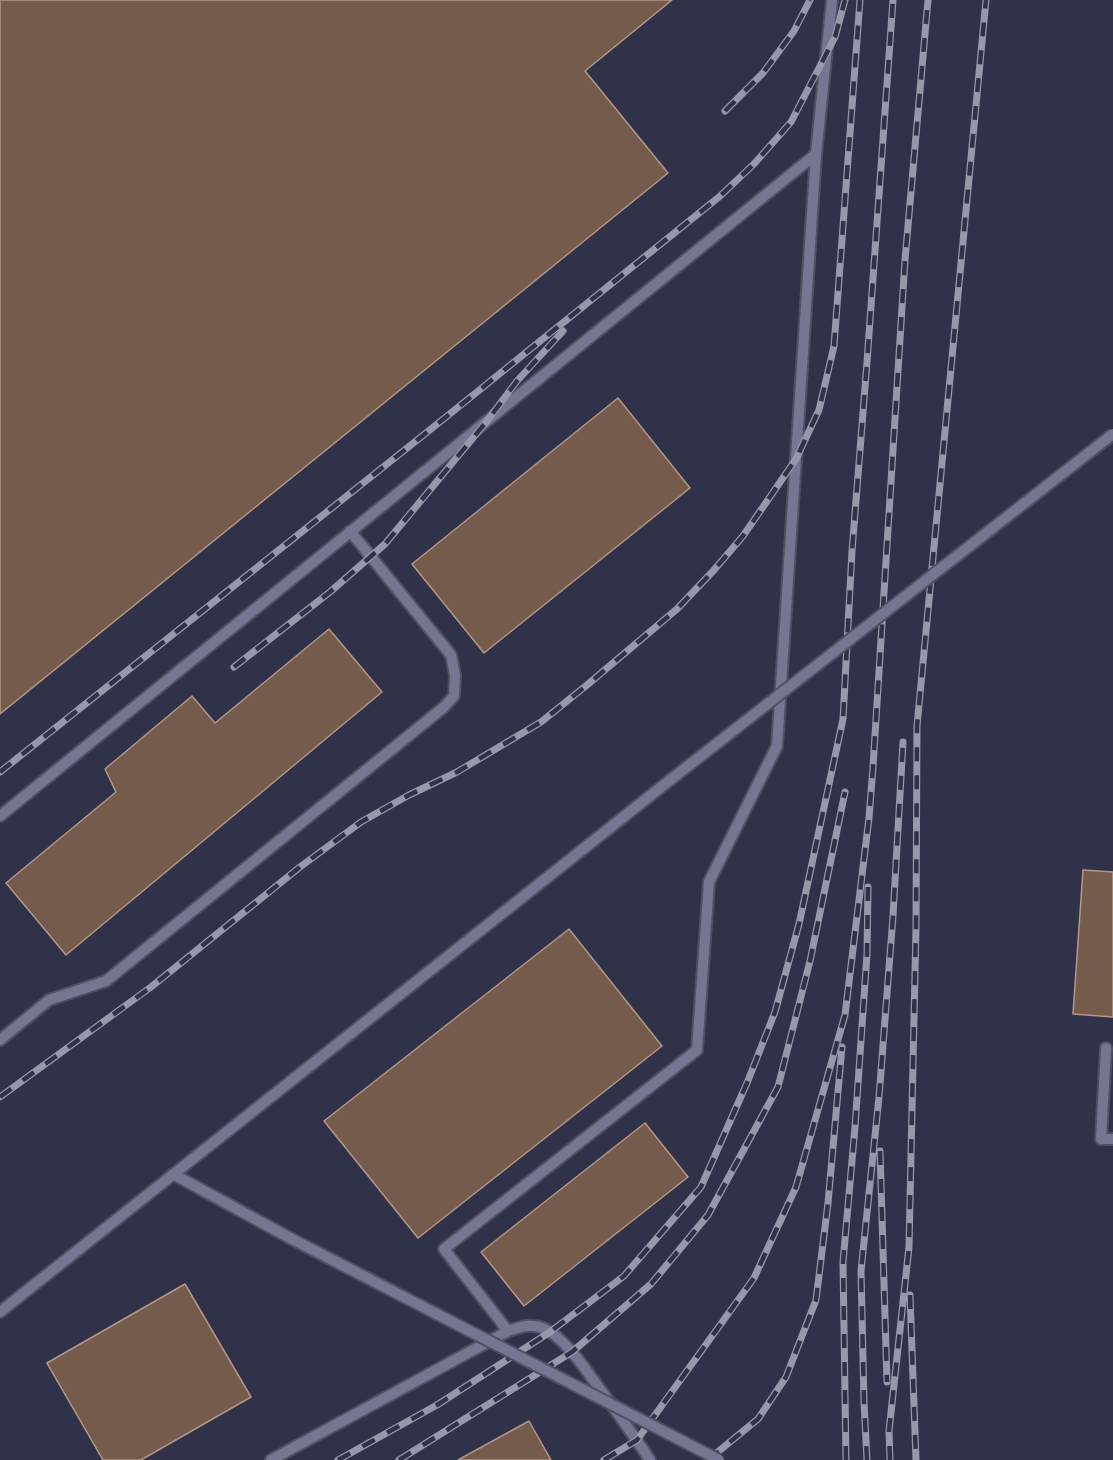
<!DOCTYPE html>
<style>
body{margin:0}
canvas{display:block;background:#303249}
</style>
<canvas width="1113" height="1460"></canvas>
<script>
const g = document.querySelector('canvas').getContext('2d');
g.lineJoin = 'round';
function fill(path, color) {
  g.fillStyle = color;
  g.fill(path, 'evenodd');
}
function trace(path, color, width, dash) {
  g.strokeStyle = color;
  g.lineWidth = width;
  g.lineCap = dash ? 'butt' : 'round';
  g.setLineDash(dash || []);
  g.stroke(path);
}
const building = new Path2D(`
 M0,0H672L585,71L668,173L0,714Z
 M618,398L690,488L484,653L412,564Z
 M329,629L382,692L66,955L6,883L116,792L105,769L192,696L215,723Z
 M1083,870L1113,872V1017L1073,1014Z
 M569,929L662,1046L418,1238L324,1121Z
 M645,1123L688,1177L524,1306L481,1252Z
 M185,1284L251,1397L141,1460H103L47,1363Z
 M529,1421L551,1460H458Z`);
fill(building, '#755b4c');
trace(building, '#b49787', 1.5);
const lane = new Path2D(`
 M0,816L816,154
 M0,1040L49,1000L106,981L444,707L454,696L455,675L451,655L350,531
 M1106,1048L1101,1139H1113
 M173,1174L290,1238
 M0,1312L665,784
 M508,1331L444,1249L697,1050L709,882L777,746L816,154L832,0
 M271,1460L508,1331C520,1327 531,1323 543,1328C566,1338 588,1373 602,1392C619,1415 635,1437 650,1460`);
trace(lane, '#505064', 14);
trace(lane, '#757792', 10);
const rail = new Path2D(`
 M725,111L763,73L794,31L810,0
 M234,667L330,592L385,544L487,421L517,381L563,331
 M0,772L436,425L719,197L754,164L791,122L835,37L845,0
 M0,1097L151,987L300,867L361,822L409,795L457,772L541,722L587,685L677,609L714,570L743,536L796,459L819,410L834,346L860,0
 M880,1151L887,1382
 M910,1295L916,1460
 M338,1460L437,1405L550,1332L624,1276L701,1187L747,1083L775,1012L799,924L843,719L852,551L867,362L893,0
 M399,1460L572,1352L651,1284L708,1215L778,1087L810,961L845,792
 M604,1460L637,1440L754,1278L796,1187L845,1015L869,818L873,767L905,260L928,0
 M708,1460L758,1419L786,1377L816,1300L828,1203L842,1047
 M846,1460L843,1262L855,1127L867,954L868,887
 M867,1460L864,1402L861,1271L879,1097L893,916L903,742
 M890,1460L889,1431L909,1247L916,927L917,726L986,0`);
trace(rail, '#9799aa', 7);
trace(rail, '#303249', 4.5, [14]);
const laneBridge = new Path2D(`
 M665,784L1113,434
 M290,1238L719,1460`);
trace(laneBridge, '#505064', 14, []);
trace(laneBridge, '#757792', 10);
</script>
